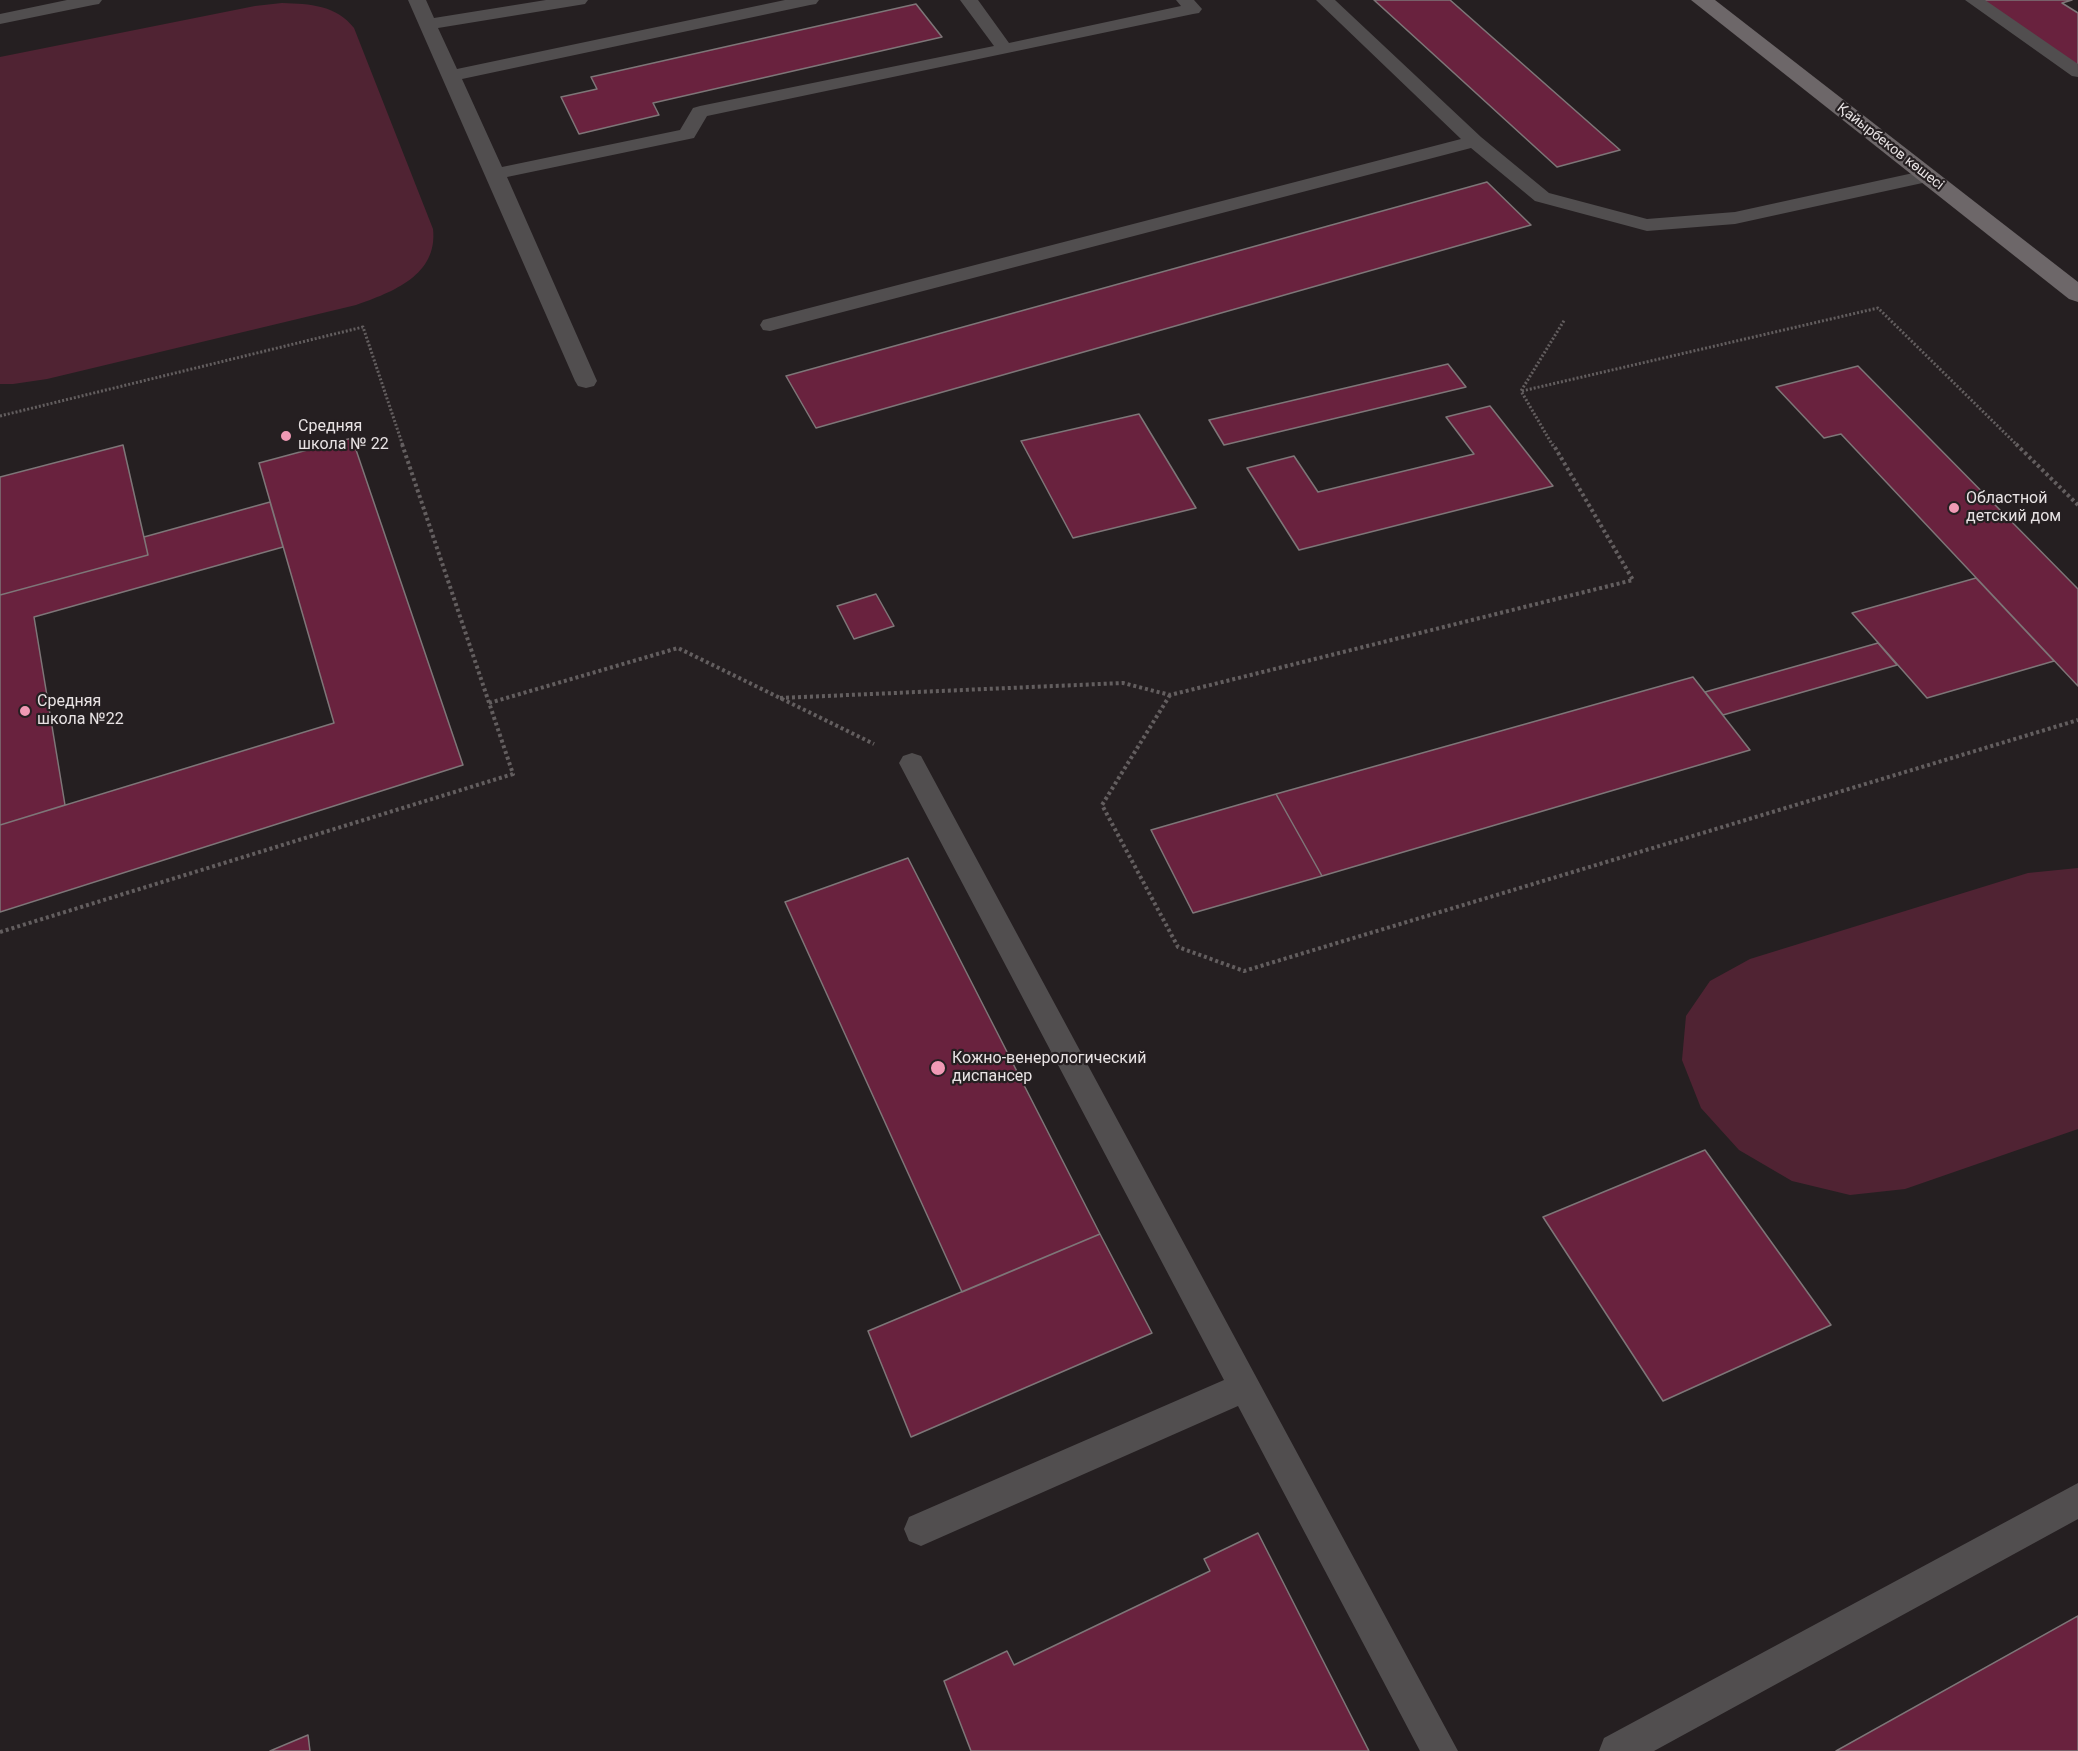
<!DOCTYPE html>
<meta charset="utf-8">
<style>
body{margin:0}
canvas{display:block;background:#251f21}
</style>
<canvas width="2078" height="1751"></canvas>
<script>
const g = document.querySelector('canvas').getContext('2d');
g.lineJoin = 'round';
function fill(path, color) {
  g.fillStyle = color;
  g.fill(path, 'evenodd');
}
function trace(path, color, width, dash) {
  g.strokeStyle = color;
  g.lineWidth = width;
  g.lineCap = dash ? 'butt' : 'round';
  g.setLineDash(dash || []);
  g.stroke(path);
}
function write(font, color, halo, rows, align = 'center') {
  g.font = font + ' Roboto,sans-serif';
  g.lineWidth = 4.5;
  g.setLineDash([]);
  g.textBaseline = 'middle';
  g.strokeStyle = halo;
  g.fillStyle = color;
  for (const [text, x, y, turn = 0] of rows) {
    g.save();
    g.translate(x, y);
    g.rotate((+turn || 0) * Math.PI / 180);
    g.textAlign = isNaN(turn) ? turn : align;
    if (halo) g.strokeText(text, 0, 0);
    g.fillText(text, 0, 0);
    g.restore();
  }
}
fill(new Path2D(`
 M282,3C310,4 336,5 354,28L433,229C438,275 393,292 356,305L47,379L13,384H0V57L255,6Z
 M2078,868V1129L1905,1189L1850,1195L1792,1181L1739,1150L1701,1108L1682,1060L1686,1016L1710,981L1750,959L2028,873Z`), '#502333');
const building = new Path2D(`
 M1374,0H1450L1620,150L1557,167Z
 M1981,0H2072L2062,3L2078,13V67Z
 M916,4L942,37L653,103L659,115L579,134L561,97L597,89L591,77Z
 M1487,182L1531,225L816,428L786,376Z
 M1448,364L1466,387L1224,445L1209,420Z
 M1858,366L2078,589V686L1841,434L1824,438L1776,387Z
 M1490,406L1553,486L1299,550L1247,468L1294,456L1318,492L1474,454L1446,417Z
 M1139,414L1196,508L1073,538L1021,441Z
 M352,438L463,765L0,912V825L334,723L259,463Z
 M123,445L148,555L0,595V477Z
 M270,502L283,547L34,617L65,805L0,825V595L148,555L144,537Z
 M1976,578L2054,661L1927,698L1852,613Z
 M876,594L894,626L854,639L837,606Z
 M1878,643L1897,665L1723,715L1705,692Z
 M1693,677L1750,750L1322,876L1276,794Z
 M1276,794L1322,876L1193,913L1151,830Z
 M908,858L1100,1234L962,1292L785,902Z
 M1705,1150L1831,1325L1663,1401L1543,1217Z
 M1100,1234L1152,1333L911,1437L868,1331Z
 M1258,1533L1369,1751H971L944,1681L1007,1651L1014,1665L1210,1571L1204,1559Z
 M2078,1616V1751H1836Z
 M308,1735L310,1751H270Z`);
fill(building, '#69223e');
trace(building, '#7e7678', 1.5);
trace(new Path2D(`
 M1522,391L1878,308L2018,446
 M0,416L363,327L403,446
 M1553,446L1521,391L1565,319`), '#635e5f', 3, [2, 2]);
trace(new Path2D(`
 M2016,444L2078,505
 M1170,695L1102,805L1178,947L1244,971L2078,720
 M780,698L1123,683L1170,695L1633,580L1553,444
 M489,703L678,648L874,744
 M0,932L513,774L402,444`), '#635e5f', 4, [3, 3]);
fill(new Path2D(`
 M67,0H102L99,4L93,5L0,24V14Z
 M408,0H426L434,18L546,0H588L585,4L579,5L438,28L457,69L785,0H819L816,4L810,5L462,79L502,167L680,130L693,108L700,106L994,46L960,0H978L1009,43L1181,6L1176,0H1194L1202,9L1199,13L1193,14L707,116L694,138L507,177L597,381L594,386L586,388L578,386L575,381Z
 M1316,0H1335L1481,137L1549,193L1647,219L1735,212L1927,170L1934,172L1937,176L1934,180L1927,182L1735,224L1647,231L1535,201L1471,148L770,331L763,330L760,325L763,320L1461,139Z
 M1965,0H1985L2078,64V77L2072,76Z
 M912,753L921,756L1458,1751H1420L1238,1406L921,1546L909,1541L904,1529L909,1517L1224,1380L899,763L903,756Z
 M2078,1483V1519L1654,1751H1599L1604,1738Z`), '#514e4f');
fill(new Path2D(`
 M1691,0H1715L2078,282V302L2069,299Z`), '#6d6769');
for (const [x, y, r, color] of [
 [286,436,6,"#f09ab5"],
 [1954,508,6,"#f09ab5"],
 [25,711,6,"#f09ab5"],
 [938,1068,8,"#f09ab5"]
]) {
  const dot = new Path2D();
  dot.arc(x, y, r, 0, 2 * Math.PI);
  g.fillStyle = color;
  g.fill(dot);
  trace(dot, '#251f21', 2);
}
write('14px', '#e8e3e4', '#251f21', [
 ["Қайырбеков көшесі",1890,147,38]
]);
write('16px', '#e8e3e4', '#251f21', [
 ["Средняя",298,427],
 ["школа № 22",298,445],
 ["Областной",1966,499],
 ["детский дом",1966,517],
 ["Средняя",37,702],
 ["школа №22",37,720],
 ["Кожно-венерологический",952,1059],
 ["диспансер",952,1077]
], 'left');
</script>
